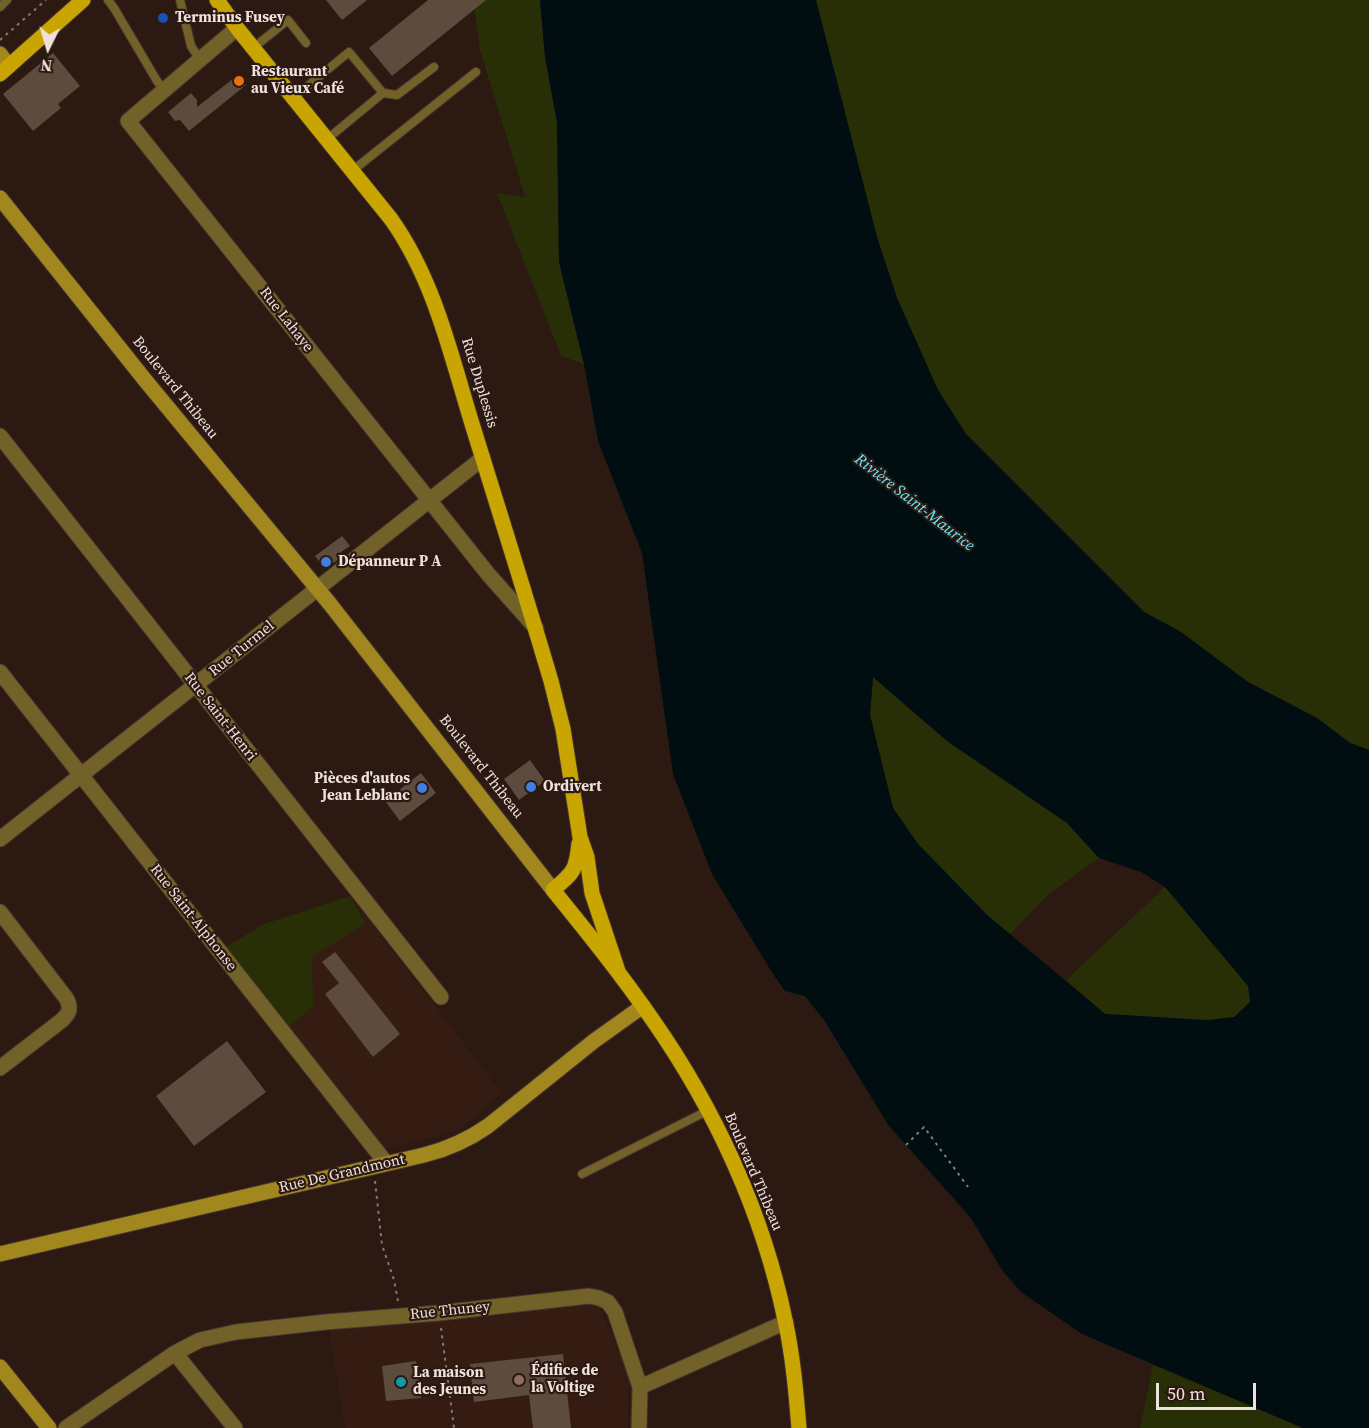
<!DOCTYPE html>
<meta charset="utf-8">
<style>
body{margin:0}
#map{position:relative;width:1369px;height:1428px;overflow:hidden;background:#2b1912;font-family:"Source Serif 4",serif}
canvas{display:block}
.north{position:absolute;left:18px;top:18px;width:60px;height:60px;-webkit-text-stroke:4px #2b1912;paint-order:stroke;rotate:185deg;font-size:16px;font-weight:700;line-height:24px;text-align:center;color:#efe1dc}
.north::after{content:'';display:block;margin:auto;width:21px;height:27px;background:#efe1dc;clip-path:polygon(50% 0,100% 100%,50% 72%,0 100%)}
.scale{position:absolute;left:1156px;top:1383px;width:100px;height:27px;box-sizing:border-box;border:3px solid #efe1dc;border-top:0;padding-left:8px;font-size:18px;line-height:21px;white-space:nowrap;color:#efe1dc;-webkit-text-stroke:4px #2b1912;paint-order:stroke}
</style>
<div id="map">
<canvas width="1369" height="1428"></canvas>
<div class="north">N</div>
<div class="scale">50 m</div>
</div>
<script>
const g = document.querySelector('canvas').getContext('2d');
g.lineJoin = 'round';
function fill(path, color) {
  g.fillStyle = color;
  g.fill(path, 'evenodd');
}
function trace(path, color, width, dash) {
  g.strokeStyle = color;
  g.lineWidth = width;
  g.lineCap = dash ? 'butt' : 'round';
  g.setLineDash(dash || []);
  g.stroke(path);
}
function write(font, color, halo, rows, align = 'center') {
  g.font = font + ' "Source Serif 4",serif';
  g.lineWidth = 4.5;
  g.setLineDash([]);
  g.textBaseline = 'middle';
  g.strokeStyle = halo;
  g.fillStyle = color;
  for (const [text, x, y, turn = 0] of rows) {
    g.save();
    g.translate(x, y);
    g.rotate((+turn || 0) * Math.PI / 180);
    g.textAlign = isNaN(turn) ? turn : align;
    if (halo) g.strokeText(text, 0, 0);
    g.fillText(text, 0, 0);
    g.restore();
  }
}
fill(new Path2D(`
 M350,896L502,1093L462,1128L433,1137L384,1149L244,970Z
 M573,1294L599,1306L629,1374L628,1428H345L327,1316Z`), '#351c13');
fill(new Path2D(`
 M473,0H540L545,57L557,122L559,262L584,364L561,356L497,193L525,197L480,50Z
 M816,0H1369V750L1350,743L1317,718L1248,682L1181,632L1144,612L966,434L938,390L897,298L877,237Z
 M873,677L947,741L1067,823L1099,858L1049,894L1010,934L988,916L918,844L893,808L870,715Z
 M1165,887L1217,949L1369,960V1214L1168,1018L1105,1014L1066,980Z
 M350,896L365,924L313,956L312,968L314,1006L288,1027L226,947L264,924Z
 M1153,1365L1303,1428H1140Z`), '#282e06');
fill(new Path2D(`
 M540,0H816L877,237L897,298L938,390L966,434L1144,612L1181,632L1248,682L1317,718L1350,743L1369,750V1428H1303L1082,1334L1021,1292L1002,1270L971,1218L889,1126L824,1020L805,996L785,991L773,974L712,874L673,774L642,553L598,441L584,364L559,262L557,122L545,57ZM873,677L947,741L1067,823L1099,858L1141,872L1165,887L1248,986L1250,1002L1234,1017L1208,1020L1105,1014L1010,934L988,916L918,844L893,808L870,715Z`), '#010e11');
fill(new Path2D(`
 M326,0H367L342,20Z
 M428,0H486L392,76L369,48Z
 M53,53L80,86L58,104L61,108L33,131L3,94Z
 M238,75L246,85L189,131L180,120L175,121L168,112L191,93L197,100V107Z
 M342,536L350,546L341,552L343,556L325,569L315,556Z
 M530,760L545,781L519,800L504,779Z
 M421,773L436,793L400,821L385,801Z
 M335,952L400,1034L373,1057L325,994L339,983L322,962Z
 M227,1041L266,1092L194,1146L156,1096Z
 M563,1354L571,1428H533L529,1395L474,1402L470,1364Z
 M416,1361L421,1398L386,1401L382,1366Z`), '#5d4b3e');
const lane = new Path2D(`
 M108,0L114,8L157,81L164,90
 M180,0L191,46L200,60
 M0,7L7,0
 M253,48L288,20L306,43
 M383,93L397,95L434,67
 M293,98L349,52L383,93L326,140
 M352,171L476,72
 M582,1174L707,1111`);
const street = new Path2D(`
 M237,28L128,121L488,574L536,628
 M0,436L441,997
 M0,672L386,1163
 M0,839L483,458
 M0,912L66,998C72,1008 69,1014 61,1021L0,1068
 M175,1353L235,1428
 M640,1387L786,1322
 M66,1428L175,1353L200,1340L236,1332L326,1322L439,1313L589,1296L599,1298L608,1302L615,1312L640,1387L639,1428`);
const secondary = new Path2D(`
 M0,54L9,66
 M0,198L145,380L330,604L553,890
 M0,1254L424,1155C448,1149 468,1140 488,1126L594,1041L643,1006
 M0,1367L49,1428`);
const primary = new Path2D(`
 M217,0L237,28L391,219C435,281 451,356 473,427C499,511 526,596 551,681L563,729L580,837L587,857L592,893L618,971
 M0,74L83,0
 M579,843C576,871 574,872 553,890C587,932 621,974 652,1019C715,1109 763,1213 785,1320C793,1356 796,1392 799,1428`);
trace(lane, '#46352e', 10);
trace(street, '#46352e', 17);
trace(secondary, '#46352e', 17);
trace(primary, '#46352e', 17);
trace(new Path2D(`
 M0,40L46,0
 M906,1145L924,1127L968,1187
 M375,1181L382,1245L394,1280L398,1301
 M441,1328L454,1428`), '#877771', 2, [3, 4.5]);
trace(lane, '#726128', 8);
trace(street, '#726128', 15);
trace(secondary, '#a2871f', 15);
trace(primary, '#c8a500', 15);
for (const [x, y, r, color] of [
 [163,18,6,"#1a4fb4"],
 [239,81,6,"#e8710a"],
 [326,562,6,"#3f7fe0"],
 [531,787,6,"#3f7fe0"],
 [422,788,6,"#3f7fe0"],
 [519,1380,6,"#8d6e63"],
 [401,1382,6,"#0f9aa8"]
]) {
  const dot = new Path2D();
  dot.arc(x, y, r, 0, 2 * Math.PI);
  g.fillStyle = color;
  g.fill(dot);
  trace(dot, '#2b1912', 2);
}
write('bold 15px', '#efe1dc', '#2b1912', [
 ["Terminus Fusey",175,18],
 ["Restaurant",251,72],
 ["au Vieux Café",251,89],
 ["Dépanneur P A",338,562],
 ["Pièces d'autos",410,779,"right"],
 ["Jean Leblanc",410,796,"right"],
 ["Ordivert",543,787],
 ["Édifice de",531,1371],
 ["la Voltige",531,1388],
 ["La maison",413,1373],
 ["des Jeunes",413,1390]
], 'left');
write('15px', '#efe1dc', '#2b1912', [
 ["Rue Lahaye",286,320,52],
 ["Rue Duplessis",479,383,73],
 ["Boulevard Thibeau",175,388,51],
 ["Rue Turmel",242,649,-39],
 ["Rue Saint-Henri",220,717,52],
 ["Boulevard Thibeau",481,767,52],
 ["Rue Saint-Alphonse",193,918,52],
 ["Boulevard Thibeau",753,1172,67],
 ["Rue De Grandmont",342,1174,-13],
 ["Rue Thuney",450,1311,-6]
]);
write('italic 16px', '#68eafe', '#2b1912', [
 ["Rivière Saint-Maurice",914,503,38]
]);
</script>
